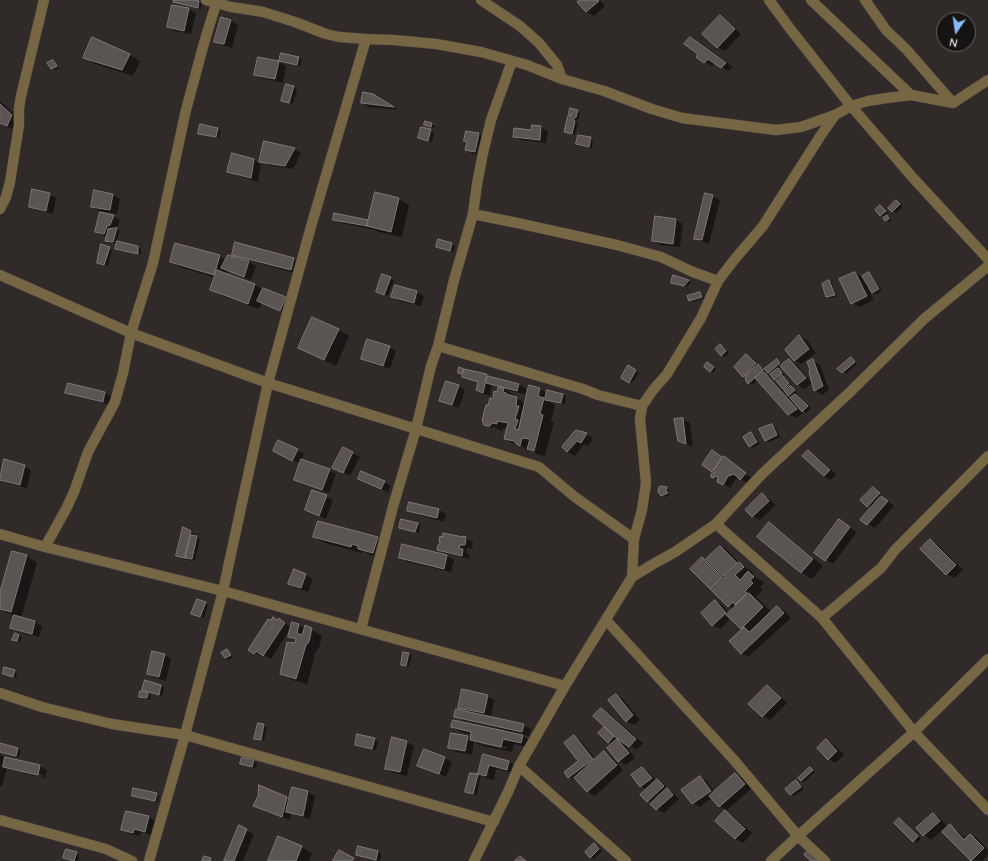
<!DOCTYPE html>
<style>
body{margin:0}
#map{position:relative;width:988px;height:861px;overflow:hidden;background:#302b28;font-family:Quicksand,sans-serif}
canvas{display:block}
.north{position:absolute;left:936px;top:12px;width:40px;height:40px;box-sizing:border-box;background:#161413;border:1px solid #646261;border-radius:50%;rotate:193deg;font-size:11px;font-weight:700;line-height:16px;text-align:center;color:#dad7d5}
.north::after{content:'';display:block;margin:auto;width:14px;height:18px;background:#86bbfb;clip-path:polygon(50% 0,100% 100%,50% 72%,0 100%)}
</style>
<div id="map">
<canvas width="988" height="861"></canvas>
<div class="north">N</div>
</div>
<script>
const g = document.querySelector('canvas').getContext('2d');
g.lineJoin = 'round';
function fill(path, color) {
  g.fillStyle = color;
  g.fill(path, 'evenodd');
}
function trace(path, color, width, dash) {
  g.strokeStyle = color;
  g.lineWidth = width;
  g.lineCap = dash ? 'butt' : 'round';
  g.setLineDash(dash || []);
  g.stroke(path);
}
fill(new Path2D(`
 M175,0H191L199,2L202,4L201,9L178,4L174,2Z
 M581,0H600L605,6L594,16L587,12L578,2Z
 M172,6L189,9L196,13L191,34L175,31L168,26Z
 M720,17L727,21L741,34L725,51L718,47Z
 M231,21L238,25L232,48L223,45L216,41Z
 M697,42L733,67L728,71L715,63L712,66L697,57L700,54Z
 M282,54L299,58L302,59L300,66L280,62Z
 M129,55L140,61L133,76L95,64L84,57Z
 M258,58L279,62L286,66L283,83L262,78L255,74Z
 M58,67L59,68L55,70L53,69Z
 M294,87L297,89L293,104L286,102Z
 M381,99L398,110L369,107L362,103Z
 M0,101L22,122L18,132L0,123Z
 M577,111L580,113L579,118L575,122L578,123L575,135L565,132L572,117Z
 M432,124L435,126L434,128L425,125Z
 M541,127L548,131L546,143L521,140L514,136L532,131Z
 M422,128L434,132L432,142L423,139Z
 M218,129L221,131L219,138L203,135L200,133Z
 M467,132L479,134L486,138L482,156L473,154L466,150L468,142Z
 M590,138L593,140L592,148L580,146L577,144Z
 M265,142L294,149L301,153L293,169L268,165L261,161Z
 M232,155L254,160L261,164L258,182L235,175L228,171Z
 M49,194L56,198L53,214L37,210L30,206Z
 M113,195L120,199L117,214L99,211L92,207Z
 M713,196L720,200L709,244L703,242L696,238Z
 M398,199L409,205L402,237L379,232L375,230L341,223L334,219L369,221Z
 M896,201L903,206L896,213L889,208Z
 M880,206L888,213L885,216L890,218L891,221L889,222L886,220L885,218L881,215L876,210Z
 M113,216L120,220L117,229L120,231L116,242L138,247L141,249V255L120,251L117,249L118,244L109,242L106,240L107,237L96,232Z
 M656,218L676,220L683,224L680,247L660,245L653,241Z
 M439,240L452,244L455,246L454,252L441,248L437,247Z
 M235,243L294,259L301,263L298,274L247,260L256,266L251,280L228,271L227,275L255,285L263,289L285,298L292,302L287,314L262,303L259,309L222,296L211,290L220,257H218L213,277L182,268L171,262L219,256L226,260H242L233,254Z
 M109,248L112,250L108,266L98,262Z
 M855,273L862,277L869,273L872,275L882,291L876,294L872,293L869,287L868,288L874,300L859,307L852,303L840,280Z
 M383,275L394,280L388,296L380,293Z
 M688,281L691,282L687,287L675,284Z
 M829,281L832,283L837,297L830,298L827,296Z
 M417,292L424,296L421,306L399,301L392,297Z
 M700,293L703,295L704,298L693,302L690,301Z
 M338,330L349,336L336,366L310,354L299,347Z
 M800,336L807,340L816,353L801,364L794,360Z
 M720,346L723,347L729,353L725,357L722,355L716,349Z
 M389,347L396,351L390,369L369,363L362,358Z
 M747,355L754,359L762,368L764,370L777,360L780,362L783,365L789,360L796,364L812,383L805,389L798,385L782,366L778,369L781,371L785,375L783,377L786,378L792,385L791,386L793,388L797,393L795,395L798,397L811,408L806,413L801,410L803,413L796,418L789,414L758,380L752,385L749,383L746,377L744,376ZM767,371L778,381L784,388L786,389L789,395L793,397L790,399L770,377L764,373Z
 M851,359L854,360L857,364L846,374L843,372Z
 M813,361L820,365L829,390L822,395L815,390Z
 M711,365L716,369L713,373L710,371Z
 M628,367L639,373L632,383L622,378Z
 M463,370L519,384L526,389L525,394L505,390L515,395L514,397L526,403L540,389L547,393L548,392L563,395L566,396L565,404L550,402L555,405L551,421L554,422L545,456L539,455L531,450V451H529L521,446L516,445L505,439L508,429L503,428L501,431L493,426V429L485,424L489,406L498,393L499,388L492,385L490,396L484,394L477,390L479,383L470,380L463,376V375L459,373Z
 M458,386L465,390L459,408L447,404L440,400Z
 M67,392L105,393L112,397L110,405L74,396Z
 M682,419L690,423L693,447L686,444L679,440Z
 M772,425L775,427L780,437L769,442L765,440Z
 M751,433L754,435L760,444L753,448L750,446Z
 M586,434L593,438L588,446L584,444L575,456L568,452L563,447Z
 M343,448L360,457L350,476L341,471Z
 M297,450L304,454L301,460L329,470L336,474L329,493L302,484L295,480L301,464L281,455Z
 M808,451L815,455L836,474L831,480L824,476Z
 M720,456L731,462L752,478L747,483L740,478L735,480L730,488L718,481V480L712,476L716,473L712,471Z
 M24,466L31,470L27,488L7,483L0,479Z
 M359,479L384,482L391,486L388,492L366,483Z
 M666,488L669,490V493L670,495L665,497L662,495Z
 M873,488L882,495L881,497L888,501L894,506L875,528L868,524L862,519L872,508L868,506Z
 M762,495L769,499L776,505L760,520L753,516Z
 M326,496L333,500L326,519L313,514L306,510Z
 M410,503L439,510L446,514L444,522L415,514L408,510Z
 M839,520L857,532L833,564L815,552Z
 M770,523L780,530L823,566L812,579L801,572Z
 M417,524L420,526L419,533L403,529L400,528Z
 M186,529L198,536L197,537L200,539L195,560H192V561L184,559L177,555Z
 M314,537L377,538L388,544L384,559L370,555L363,551L362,553L325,543Z
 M464,537L473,542L472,549L467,548L466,553L469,554V559L445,553L438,549L463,538Z
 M931,541L938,545L963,570L954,578L947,574Z
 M403,545L447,556L454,560L451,572L407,562L400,557Z
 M721,547L728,551L740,564L750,570L754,574L752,575L759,579L764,583L760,587L763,590L756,597L770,611L761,620L762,621L777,607L785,611L791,618L748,657L741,653L743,629L731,618L720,629L713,625L715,601L722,605L729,613L734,609L729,606L692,569L703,558L712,564Z
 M27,556L37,563L21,618L35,622L42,626L39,637L19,631L12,627L15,616L7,613L0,609V595Z
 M295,570L313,579L308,592L296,588L289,584Z
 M205,603L208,605L204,618L196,615Z
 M279,619L292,628L298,625L305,628L311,629L322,636L319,648L316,651L307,684L292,680L281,674L296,641L289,637L291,628L271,659L263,655L262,657L249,649Z
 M19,635L22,637L20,642L14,639Z
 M227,650L230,652L233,657L229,660L226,658L223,653Z
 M408,654L412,655L409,667L402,664Z
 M164,655L171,659L166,681L155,678L148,674Z
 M14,671L17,673L16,678L7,675Z
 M145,681L161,686L164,687L162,696L146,691L143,690Z
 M767,686L774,690L787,703L770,720L763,716L750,704Z
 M148,694L151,695L150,700L143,698L140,696Z
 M616,695L623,699L640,720L634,725L626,721Z
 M487,696L494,700L491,717L523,725L531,729L529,736L519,734L533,742L532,748L514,744L512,752L482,746L474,742L472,755L456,752L449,748L467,737L471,739L472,735L463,733L452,727L504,732V730L462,720L455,716L467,712L460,707ZM481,742L507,747L506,749L481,744Z
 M601,709L608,713L643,743L637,750L618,738L616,740L625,745L635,758L626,765L619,761L613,744L609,742L605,728L609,731Z
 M258,724L267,727L264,741L255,738Z
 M574,737L581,741L594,757L584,765L585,766L605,753L612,757L623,770L595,796L588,792L577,780L576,781L569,777L580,761Z
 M374,739L378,741L376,750L359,746L356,744Z
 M827,741L834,745L844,755L835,763L828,759Z
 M407,742L414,746L407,776L393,773L386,769Z
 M0,744L18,749L21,750L19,757L0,751Z
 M0,755L7,758L40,766L47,770L45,778L11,770L7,768L2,786H0ZM11,767L43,775V777L11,770Z
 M484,756L509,762L516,766L514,773L496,769L494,780L486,778L481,775L477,795L470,794L466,792L471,774L479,776Z
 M445,758L452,762L446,777L426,769L419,765Z
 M254,761L257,763L256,768L244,766L241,764Z
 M642,768L649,772L657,781L664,784L670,791L674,794L679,799L664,813L657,809L651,803L648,801L647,790L641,786L632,775Z
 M810,768L815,772L804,782L801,781Z
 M735,774L742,778L752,788L726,811L732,815L752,833L743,843L736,839L716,821L726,810L720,806L712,798L700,807L693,803L700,777L707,781L715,792Z
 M796,782L799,784L804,789L794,796L791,794Z
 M260,787L290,800L293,788L308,792L315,796L310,819L295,815L291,813L290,820L261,810L254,806L259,797Z
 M156,794L159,796L158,802L136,797L133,796Z
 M933,814L940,818L947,826L931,840L924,835L917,828Z
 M149,817L156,821L152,835L141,832L140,836L129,834L122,830Z
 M900,819L903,821L921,839L917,843L914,841Z
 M239,826L254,834L243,861H225Z
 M950,826L957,830L966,839L970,835L978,839L988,850V855L982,861L971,860Z
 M594,844L597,846L602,851L594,859L591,857Z
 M302,847L312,853L309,861H269Z
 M359,847L378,852L381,853L380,861L361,856L357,855Z
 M76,853L79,855L78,861L68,859L64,858Z`), '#0007');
const building = new Path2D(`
 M174,0H195L199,1L198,8L173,2Z
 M580,0H598L599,1L586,12L577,2Z
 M172,5L189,8L184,31L167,27Z
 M720,15L735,29L717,48L702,34Z
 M221,17L231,20L224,44L214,42Z
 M92,37L130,54L122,70L83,58Z
 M690,37L726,63L721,68L708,59L704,63L696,57L698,54L684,44Z
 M281,53L299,57L297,65L279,61Z
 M258,57L279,61L275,79L254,75Z
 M53,60L57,66L51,69L47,63Z
 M286,84L294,86L289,103L281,101Z
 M363,92L373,94L394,107L361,103Z
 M0,104L12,115L7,126L0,123Z
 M570,108L578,110L576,117L573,120L575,121L572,134L564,132L568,115L571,116L572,114H569Z
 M425,121L432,123L431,127L424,125Z
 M200,124L218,128L216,137L198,134Z
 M532,125L541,126L540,140L513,137L514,128L531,130Z
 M421,127L431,129L428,141L418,138Z
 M466,131L479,133L475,152L465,150L467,142L464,141Z
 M578,135L591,137L589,147L576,144Z
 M264,141L295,148L285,166L259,162Z
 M232,153L254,159L251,178L227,172Z
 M32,189L50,193L46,211L29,207Z
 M94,190L113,194L110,210L91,207Z
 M375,192L399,198L391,232L367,226Z
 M705,193L713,195L702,240L694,239Z
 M896,200L900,204L892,212L888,208Z
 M880,205L886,211L880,216L875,210Z
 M100,212L114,215L110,225L107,226L104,234L95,232Z
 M334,213L368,220L367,226L333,220Z
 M887,215L889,219L885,221L883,218Z
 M655,216L676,219L673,244L652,241Z
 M117,228L113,242L105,241L108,229Z
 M438,239L452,243L450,251L436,247Z
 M117,241L138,246V254L115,249Z
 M235,242L294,258L291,270L232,255Z
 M175,243L220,255L214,275L170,262Z
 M101,244L110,247L104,265L97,263Z
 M228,255L249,261L244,277L221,268Z
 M217,270L255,284L248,304L210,290Z
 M855,272L867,296L851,304L839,279Z
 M869,272L879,289L872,293L862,276Z
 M382,274L391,277L384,295L376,292Z
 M673,275L689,280L684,286L671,283Z
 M829,280L835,295L826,297L822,284Z
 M395,285L417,291L414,303L391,297Z
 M263,288L286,297L280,311L257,301Z
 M700,292L702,297L689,301L687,296Z
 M312,317L339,329L324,360L298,348Z
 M799,335L809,349L794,361L785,350Z
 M367,339L390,346L383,366L361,359Z
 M720,344L726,351L721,356L715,349Z
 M746,354L756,363L743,377L734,367Z
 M851,357L855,362L842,373L837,369Z
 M777,359L780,363L768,373L764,369Z
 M789,359L806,378L797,385L780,366Z
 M813,359L823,386L814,391L809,372L810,370L807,362Z
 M707,362L714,367L710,372L704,367Z
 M758,364L763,370L748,384L746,381L745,376Z
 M628,365L636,370L629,383L621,378Z
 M459,367L464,369L462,374L458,373Z
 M778,368L782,373L774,380L770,374Z
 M464,369L487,374L483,393L476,390L478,382L462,377Z
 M763,371L797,409L788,415L755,378Z
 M782,375L789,383L783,389L776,381Z
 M488,376L519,384L517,391L486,383Z
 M446,381L459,385L452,405L439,401Z
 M68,383L105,392L103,402L65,393Z
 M529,385L540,388L538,396L544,398L540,414L543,415L534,451L527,449L530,439L522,438L520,446L516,444L514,441L504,439L508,423L497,421V424L492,423L490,426H487L484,425L482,420L486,405H488L490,398L493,399L494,391L497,392L498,387L504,388L503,392L506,393V394L517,397L516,406H519L515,419L518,420L515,429L518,430Z
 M790,385L795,390L788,396L784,390Z
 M547,390L563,394L561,403L545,400Z
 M795,394L808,406L802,412L790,398Z
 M683,418L686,444L678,441L674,419Z
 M772,424L777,435L765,441L759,429Z
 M576,430L587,433L581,443L577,441L567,452L562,447Z
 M751,432L757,442L749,447L743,437Z
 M278,440L298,449L292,461L273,451Z
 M343,447L353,452L343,473L332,468Z
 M712,450L722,457L712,472L702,465Z
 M808,450L830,470L824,476L802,456Z
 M724,456L746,473L740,480L734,474L728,476L723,485L717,482L718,477L715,476L714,478L711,477V474L715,472L714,471Z
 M4,459L25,465L20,485L0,480Z
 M301,459L330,469L322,490L294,480Z
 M361,471L385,481L381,489L358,479Z
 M662,486L667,487L666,490L668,493L661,496L658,492L659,487Z
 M873,487L880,493L867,507L860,500Z
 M312,490L327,495L319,516L305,510Z
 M762,493L769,501L752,517L745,510Z
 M881,496L888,501L867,525L860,520Z
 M409,502L439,509L437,518L407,511Z
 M401,519L418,523L415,532L399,528Z
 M839,519L850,527L825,561L814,553Z
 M318,521L378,537L373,553L358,549V546L352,544L351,547L313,537Z
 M769,522L813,559L801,573L757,537Z
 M183,527L191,531L185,558L176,556Z
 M443,533L463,537V536L466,537L465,545H460L459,548L463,549L462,556L437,550L438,545L440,544V542H439L440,536L443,537Z
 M191,535L197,536L192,559L185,558Z
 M930,539L956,565L946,575L920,549Z
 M402,544L447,555L444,569L399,558Z
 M720,546L737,563L723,576L706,559Z
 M12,551L27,555L11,612L0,609V592Z
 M702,557L722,577L710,589L690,569Z
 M739,562L744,567L735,575L740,580L748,571L754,577L750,580L753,583L745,591L747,593L735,605L733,602L728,607L711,590Z
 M294,569L306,574L301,588L288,584Z
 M749,593L763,607L741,629L726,615Z
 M197,599L206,602L200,617L191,614Z
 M715,600L726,613L712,626L701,613Z
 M777,606L784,613L741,654L729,641L744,627L749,632Z
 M14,615L35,621L32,634L10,628Z
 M273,617L277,620L279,618L285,623L263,656L256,651L254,654L248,650L268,619L271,620Z
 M292,622L299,624L297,633L302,635L305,625L312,628L309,642L306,645L296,679L280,674L287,642L295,643L296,639L288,637Z
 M15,633L19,635L17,641L12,640Z
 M227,649L231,655L225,658L221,653Z
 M152,651L165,654L159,677L147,674Z
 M403,652L409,653L406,666L401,665Z
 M4,667L15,670L13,677L3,674Z
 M145,680L161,685L159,695L142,690Z
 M767,685L781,698L762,717L748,704Z
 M462,689L488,695L484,713L458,708Z
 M140,691L148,693L147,698L139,697Z
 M616,694L633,715L626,722L608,700Z
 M601,708L636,739L629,747L614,736L593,716Z
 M456,709L524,724L522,732L454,717Z
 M453,720L523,735L521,743L503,739L501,747L470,740L471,732L451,727Z
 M258,723L264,724L261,740L254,739Z
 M604,727L614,736L608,743L598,733Z
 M451,733L468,736L465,751L448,748Z
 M357,734L375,738L372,749L355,745Z
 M574,735L593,759L568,778L564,772L578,761L564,743Z
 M392,737L407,741L400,772L385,769Z
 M617,739L629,753L618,762L607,748Z
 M826,739L837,751L828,760L817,748Z
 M0,743L18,748L16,756L0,752Z
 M424,749L445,757L439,774L417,766Z
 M604,751L617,765L587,792L574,778Z
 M483,754L509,761L507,770L489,765L486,776L478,774Z
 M5,757L40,765L38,775L3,767Z
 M242,757L254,760L252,767L240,764Z
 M642,767L652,778L640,787L631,775Z
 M810,767L813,770L801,781L798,778Z
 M470,773L478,774L473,794L465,792Z
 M735,773L745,784L719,807L709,796Z
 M700,776L711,791L692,804L681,790Z
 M657,779L664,786L647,802L640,795Z
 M796,780L801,787L790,795L785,789Z
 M259,785L287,797L282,817L253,806L258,796Z
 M292,787L308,791L303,816L286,812Z
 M133,788L157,793L155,801L132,796Z
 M667,788L673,795L656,810L650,804Z
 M725,810L745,829L735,839L715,821Z
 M126,811L149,816L145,832L134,829L133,833L121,830Z
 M933,813L940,821L923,836L916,828Z
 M899,818L918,836L913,842L894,823Z
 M950,824L964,840L970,834L984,848L971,861L942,832Z
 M239,825L247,829L234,861H224Z
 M278,836L302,846L296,861H268Z
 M594,843L599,849L590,858L585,852Z
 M358,846L378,851L376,860L356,855Z
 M66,849L77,852L74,861L63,858Z
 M339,850L354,858L352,861H333Z
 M808,850L819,861H811L804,855Z
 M204,856L211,858L210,861H202Z
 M520,856L526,861H515Z`);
fill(building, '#5a5453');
trace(building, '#7f7878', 1);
const minor = new Path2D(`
 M206,0L231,7L245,9L263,12L295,22L326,34L339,37L366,39L394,40L436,44L481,52L527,65L562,79L604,91L652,109L682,118L776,130L801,127L835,115L851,106L868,101L887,98L911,95L953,103L988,80
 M481,0L520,26L539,43L557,65L562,79
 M769,0L791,30L851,106L914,179L988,259
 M811,0L911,95
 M865,0L886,30L906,49L953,103
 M0,209L6,197L10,182L19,125V109L21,96L44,0
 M473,214L522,224L617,245L661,257L693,272L718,281
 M0,275L131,333L268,383L539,467L575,497L634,539L632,577
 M438,346L454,280L473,214L477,184L483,153L491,120L512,61
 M716,524L822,618L914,732L988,659
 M0,534L45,547L223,591L565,686
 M634,539L642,510L646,483L640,419L642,406
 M45,547L66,509L74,492L88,452L115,402L123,373L131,333L153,263L186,110L204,43L216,4
 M822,618L881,568L895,550L988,456
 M606,620L734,760L798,836L825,861
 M361,629L394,503L416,429L431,366L438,346L583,389L598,395L642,406L653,390L667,374L701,318L718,281L734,260L763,226L821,135L835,115
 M0,693L42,707L112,724L185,735L494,822
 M519,766L626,861
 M0,820L106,849L132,861
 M149,861L185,735L223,591L268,383L312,223L366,39
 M474,861L508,792L519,766L565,686L632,577L655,563L675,552L716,524L761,475L850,392L924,319L988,266
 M771,861L798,836L914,732L988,810`);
trace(minor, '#4b4744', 11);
trace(minor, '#776643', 10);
</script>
